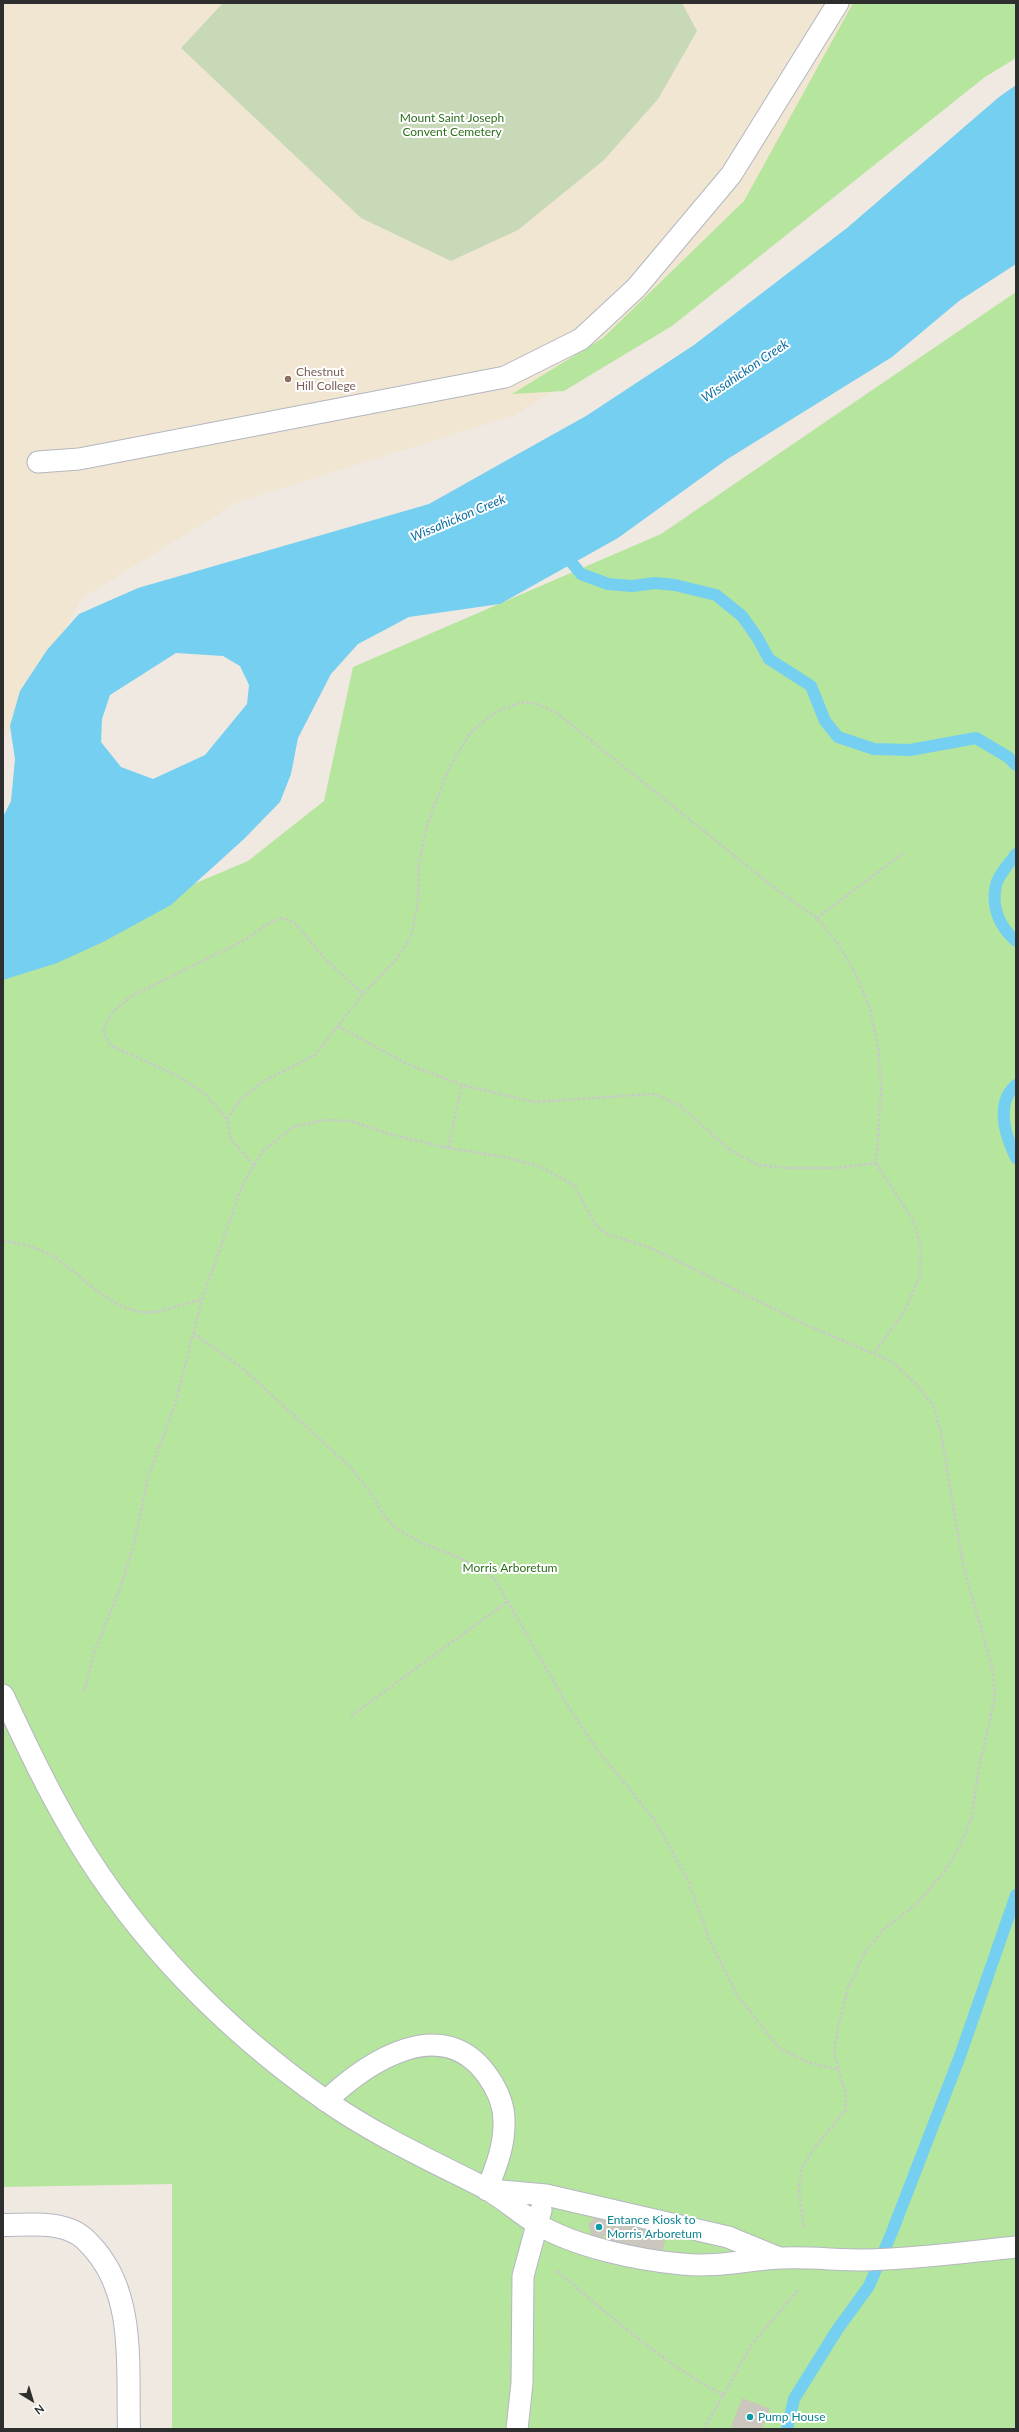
<!DOCTYPE html>
<style>
body{margin:0}
#map{position:relative;width:1019px;height:2432px;overflow:hidden;background:#efe9e1;font-family:Lato,sans-serif}
canvas{display:block}
.frame{position:absolute;inset:0;border:4px solid #2e2e2e;pointer-events:none}
.north{position:absolute;left:12px;top:2380px;width:40px;height:40px;-webkit-text-stroke:3px #fff;paint-order:stroke;rotate:142deg;font-size:11px;font-weight:700;line-height:16px;text-align:center;color:#2e2e2e}
.north::after{content:'';display:block;margin:auto;width:14px;height:18px;background:#2e2e2e;clip-path:polygon(50% 0,100% 100%,50% 72%,0 100%)}
</style>
<div id="map">
<canvas width="1019" height="2432"></canvas>
<div class="frame"></div>
<div class="north">N</div>
</div>
<script>
const g = document.querySelector('canvas').getContext('2d');
g.lineJoin = 'round';
function fill(path, color) {
  g.fillStyle = color;
  g.fill(path, 'evenodd');
}
function trace(path, color, width, dash) {
  g.strokeStyle = color;
  g.lineWidth = width;
  g.lineCap = dash ? 'butt' : 'round';
  g.setLineDash(dash || []);
  g.stroke(path);
}
function write(font, color, halo, rows, align = 'center') {
  g.font = font + ' Lato,sans-serif';
  g.lineWidth = 4;
  g.setLineDash([]);
  g.textBaseline = 'middle';
  g.strokeStyle = halo;
  g.fillStyle = color;
  for (const [text, x, y, turn = 0] of rows) {
    g.save();
    g.translate(x, y);
    g.rotate((+turn || 0) * Math.PI / 180);
    g.textAlign = isNaN(turn) ? turn : align;
    if (halo) g.strokeText(text, 0, 0);
    g.fillText(text, 0, 0);
    g.restore();
  }
}
fill(new Path2D(`
 M3,3H1016L632,343L515,415L238,502L82,598L3,740Z`), '#f0e6d1');
fill(new Path2D(`
 M853,3H1016V58L985,77L672,326L564,391L512,394L603,338L744,201Z
 M1016,292V2429H172V2184L3,2187V952L59,941L248,861L324,801L353,667L661,534Z`), '#b6e59e');
fill(new Path2D(`
 M223,3H682L697,31L658,99L604,160L518,230L451,261L361,218L181,48Z`), '#c8d9b8');
fill(new Path2D(`
 M1016,85V264L959,301L892,357L726,460L618,538L500,604L409,617L358,644L331,674L298,738L291,774L280,802L244,839L171,905L103,942L57,963L3,980V817L11,801L15,759L10,726L20,691L47,650L79,614L138,588L429,504L509,459L586,416L694,345L847,228L999,97ZM176,653L223,656L240,666L249,685L247,704L205,755L153,779L121,767L101,742L102,719L110,695Z`), '#75cff0');
trace(new Path2D(`
 M562,551L581,574L608,584L632,586L655,583L675,585L716,595L742,616L757,637L769,659L811,686L825,721L838,737L874,749L910,750L976,738L1008,757L1016,765
 M1016,854C1010,863 998,875 996,885C991,908 1000,927 1016,941
 M1016,1085C994,1104 1006,1137 1016,1158
 M787,2429L794,2399L837,2330L869,2286L892,2232L960,2056L1016,1895`), '#75cff0', 12);
const building = new Path2D(`
 M597,2217L607,2220L610,2230L602,2237L592,2235L589,2224Z
 M613,2221L666,2233L662,2252L609,2240Z
 M743,2399L769,2409L761,2429H740L732,2426Z`);
fill(building, '#cbc7bf');
trace(building, '#cbc5ba', 1);
const service = new Path2D(`
 M38,462L79,459L505,377L581,339L636,288L731,175L838,3
 M3,1695C25,1742 48,1791 75,1836C137,1940 225,2030 325,2100C375,2135 430,2160 485,2188C503,2198 519,2213 537,2224C576,2247 637,2260 682,2264C717,2268 749,2259 783,2258C810,2257 838,2260 865,2260C915,2259 966,2252 1016,2247
 M326,2101C367,2062 442,2012 487,2075C498,2090 505,2106 504,2125C504,2148 495,2169 487,2190
 M490,2190L546,2195L728,2237L779,2258
 M517,2429L522,2383L523,2276L541,2210`);
const minor = new Path2D(`
 M3,2225C25,2225 49,2222 70,2230C81,2234 88,2242 95,2250C136,2298 127,2370 129,2429`);
trace(service, '#b4b7c1', 23);
trace(minor, '#b4b7c1', 24);
trace(new Path2D(`
 M817,918L903,853
 M338,1026L407,1064L462,1085L534,1102L654,1094L679,1105L730,1150L759,1165L786,1168H838L876,1163
 M227,1119L204,1093L174,1074L110,1045L103,1032L111,1014L130,997L243,941L268,924L281,918L294,922L322,956L363,994
 M448,1148L462,1085
 M254,1165L231,1140L227,1119L240,1100L262,1082L315,1055L363,994L395,961L411,937L418,902L419,862L427,825L449,768L471,732L497,711L523,702L537,704L557,713L776,889L817,918L838,944L855,972L870,1009L879,1052L881,1092L876,1163L913,1220L921,1246L920,1276L905,1310L874,1353
 M3,1241C21,1243 36,1247 52,1256C83,1274 114,1317 155,1312C170,1309 187,1303 202,1299L243,1184L262,1152L293,1127L324,1120L351,1121L389,1134L448,1148L505,1157L541,1167L574,1185L596,1226L608,1234L651,1248L811,1327L891,1361L914,1382L933,1405L941,1433L964,1569L992,1667L995,1697L978,1772L972,1816L961,1844L943,1874L916,1904L883,1930L865,1952L848,1988L838,2027L834,2054L846,2095L845,2111L813,2149L801,2170L799,2192L804,2227
 M193,1333L241,1367L349,1466L372,1495L384,1516L396,1528L422,1543L460,1558L484,1571L496,1581L569,1708L598,1751L654,1819L687,1878L710,1941L737,1995L779,2048L807,2062L839,2070
 M84,1692L95,1650L122,1583L135,1540L148,1477L175,1405L202,1299
 M351,1716L508,1601
 M557,2271C610,2316 663,2363 725,2396
 M704,2429L752,2344L798,2290`), '#c9c9c9', 2.5, [3, 2]);
trace(service, '#fff', 21);
trace(minor, '#fff', 22);
for (const [x, y, r, color] of [
 [288,379,4,"#8d6e63"],
 [599,2227,4,"#0f9aa8"],
 [750,2417,4,"#0f9aa8"]
]) {
  const dot = new Path2D();
  dot.arc(x, y, r, 0, 2 * Math.PI);
  g.fillStyle = color;
  g.fill(dot);
  trace(dot, '#fff', 1.5);
}
write('12px', '#2c6e1b', '#fff', [
 ["Mount Saint Joseph",452,118],
 ["Convent Cemetery",452,132],
 ["Morris Arboretum",510,1568]
]);
write('12px', '#785e54', '#fff', [
 ["Chestnut",296,372],
 ["Hill College",296,386]
], 'left');
write('12px', '#0d838f', '#fff', [
 ["Entance Kiosk to",607,2220],
 ["Morris Arboretum",607,2234],
 ["Pump House",758,2417]
], 'left');
write('italic 13px', '#0d6fa3', '#fff', [
 ["Wissahickon Creek",745,371,-34],
 ["Wissahickon Creek",458,518,-23]
]);
</script>
